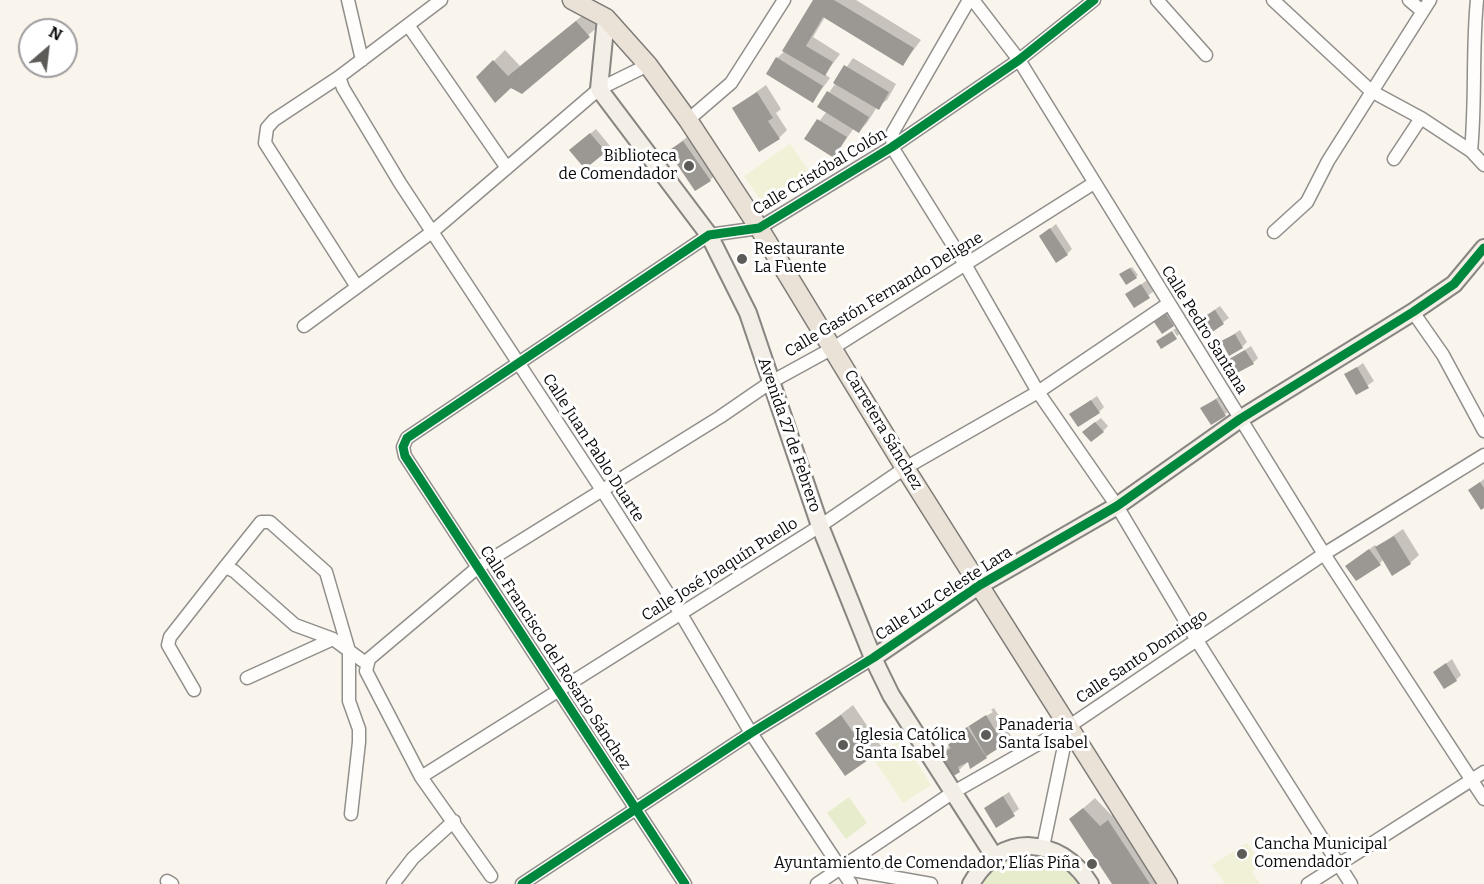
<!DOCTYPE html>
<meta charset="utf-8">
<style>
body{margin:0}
#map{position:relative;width:1484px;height:884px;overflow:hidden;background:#f9f4ec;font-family:Bitter,serif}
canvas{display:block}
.north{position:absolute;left:18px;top:18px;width:60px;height:60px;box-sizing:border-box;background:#fff;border:2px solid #9d9d9d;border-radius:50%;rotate:28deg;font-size:16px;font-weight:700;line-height:24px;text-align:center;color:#090909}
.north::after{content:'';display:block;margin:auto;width:21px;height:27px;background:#5d5b58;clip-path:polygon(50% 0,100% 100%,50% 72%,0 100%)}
</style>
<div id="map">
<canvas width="1484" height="884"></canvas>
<div class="north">N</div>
</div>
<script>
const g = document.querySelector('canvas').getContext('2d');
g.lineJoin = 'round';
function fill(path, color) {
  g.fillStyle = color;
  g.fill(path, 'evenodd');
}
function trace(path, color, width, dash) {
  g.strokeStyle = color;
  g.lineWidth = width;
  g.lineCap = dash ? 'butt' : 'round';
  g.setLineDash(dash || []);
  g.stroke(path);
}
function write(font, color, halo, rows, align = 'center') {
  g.font = font + ' Bitter,serif';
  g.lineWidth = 6;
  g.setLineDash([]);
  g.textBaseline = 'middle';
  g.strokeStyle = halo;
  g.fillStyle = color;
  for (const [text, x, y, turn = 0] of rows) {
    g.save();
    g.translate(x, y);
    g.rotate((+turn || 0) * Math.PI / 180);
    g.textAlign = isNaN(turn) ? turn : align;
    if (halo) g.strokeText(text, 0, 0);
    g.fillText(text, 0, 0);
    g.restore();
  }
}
fill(new Path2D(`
 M849,797L867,823L846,839L827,813Z
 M1035,856C1055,859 1068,868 1080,884H982C994,865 1012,856 1035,856Z`), '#e7eccd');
fill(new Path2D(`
 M790,144L809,171L763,203L744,176Z
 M902,739L931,785L903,803L873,758Z
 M1247,843L1262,865L1252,872L1260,884H1225L1212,865Z`), '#f0f1d6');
fill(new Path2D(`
 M815,0H856L921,40L903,64L825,17L813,37L840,54L825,74L830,78L813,101L777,58L785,51Z
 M588,11L600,25L522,92L478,77L505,50L520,66Z
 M853,58L896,84L887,100L877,107L867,123L859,131L854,128L834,156L806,139L827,111L819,107Z
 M766,85L781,109L776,113L787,130L779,138L734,108Z
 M596,129L610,146L585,167L576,145Z
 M691,134L718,172L710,180L669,151Z
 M1056,224L1072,249L1067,254L1041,236Z
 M1132,267L1138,275L1136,277L1123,272Z
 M1147,280L1154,291L1134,306L1127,295Z
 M1220,306L1229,318L1205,335L1202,318Z
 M1171,310L1178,319L1173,325L1156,322Z
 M1178,327L1181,333L1177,336L1173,330Z
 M1240,330L1247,342L1242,347L1222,342Z
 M1251,346L1258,358L1253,363L1231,359Z
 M1363,363L1374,381L1356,393L1346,375Z
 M1221,395L1231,410L1212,423L1202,409Z
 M1097,396L1104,407L1099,412L1071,414Z
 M1101,418L1108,426L1103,431L1089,427Z
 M1484,479V506L1470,490Z
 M1403,529L1419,555L1410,563L1384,559L1380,563L1347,566L1375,545L1377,547Z
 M1452,659L1461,675L1456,680L1435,672Z
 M853,705L881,746L846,774L817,733Z
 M994,708L1011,736L1003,744L986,757L969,761L959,770L940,756L967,727L993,712L991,710Z
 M1009,792L1019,809L996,826L985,808Z
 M1095,798L1112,816L1119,811L1162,884H1114L1071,819Z`), '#0003');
fill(new Path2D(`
 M813,0H834L914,48L903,66L823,17L806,46L833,62L825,76L782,51Z
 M576,21L590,37L522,94L511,88L495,103L476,77L493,60L508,76Z
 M776,57L823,86L813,103L766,74Z
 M844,65L889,92L879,110L833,83Z
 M827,91L869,117L859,133L817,107Z
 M757,92L773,118L768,121L780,139L759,152L732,108Z
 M817,119L847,137L834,158L804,139Z
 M590,133L606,152L585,169L569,150Z
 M683,141L711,181L695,191L668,151Z
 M1050,228L1068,255L1056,263L1039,236Z
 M1130,268L1137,278L1126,285L1119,274Z
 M1141,284L1150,298L1134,308L1125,294Z
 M1215,310L1224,324L1205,337L1195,323Z
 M1166,314L1174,326L1162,334L1154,322Z
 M1172,331L1177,339L1161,349L1156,341Z
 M1235,334L1243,348L1229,356L1221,341Z
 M1245,350L1254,364L1237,373L1229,359Z
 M1357,367L1369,388L1356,395L1344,374Z
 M1216,399L1226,416L1211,425L1200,408Z
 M1091,400L1100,413L1078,427L1069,414Z
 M1095,422L1104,432L1091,442L1082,432Z
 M1480,482L1484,488V508L1481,510L1468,490Z
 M1394,536L1411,564L1392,576L1375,547Z
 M1369,549L1381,565L1356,581L1345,566Z
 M1446,663L1457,681L1444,689L1433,672Z
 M841,715L871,758L845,776L815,733Z
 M986,715L1004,745L986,756L969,726Z
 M967,727L987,758L970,769L968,762L958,767L960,772L952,777L938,756L951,748L948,745Z
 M1003,796L1015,816L996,828L984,808Z
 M1083,808L1100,826L1108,820L1150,884H1112L1069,819Z`), '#9b9793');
const street = new Path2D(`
 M348,0L362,60
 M441,0L339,77L343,88L400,183L602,490L681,614L751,733L851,884
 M969,0L893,132L892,147L966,266L1038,392L1117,506L1196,639L1351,884
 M973,0L1019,60L1324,554L1484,799
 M1157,0L1206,55
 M1273,0L1371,91L1421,118L1471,151L1484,165
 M1409,0L1422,11
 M408,25L507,168
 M339,77L274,120L267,128L265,143L357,287
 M688,120L731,83L784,0
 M1471,151C1476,100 1472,50 1477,0
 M1394,159L1421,118
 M1274,232L1307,202L1328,161L1430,0
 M1413,312L1443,355L1484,431
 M304,326L432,232L599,89L648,65
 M225,567L261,522H270L326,572L349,651V701L359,729V742L351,814
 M247,678L333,639
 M194,690L168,645L170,637L225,567L234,571L295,625L333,639L367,664
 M421,777L820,526L905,468L1038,392L1168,304
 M1043,847L1068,727
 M841,868L931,884
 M491,876L421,777L366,671L369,659L477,568L720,417L771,382L833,348L1094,183
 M167,881L172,884
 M393,884L413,858L454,821
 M522,884L751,733L873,658
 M685,884L405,456L403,447L407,438L709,235L759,228L892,147L1019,60L1094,0
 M817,884L952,793L1068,727L1324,554L1484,455
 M1308,884L1484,772`);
const secondary = new Path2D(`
 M606,18L599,89L709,235L748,313L820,526L873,658L891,695L994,856
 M873,658L980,585L1117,506L1240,419L1413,312L1454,284L1484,248
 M971,884C1000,831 1060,836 1090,884`);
const primary = new Path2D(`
 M572,0L606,18L648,65L688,120L759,228L905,468L1168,884`);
trace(street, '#918f8b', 15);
trace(secondary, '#888582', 20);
trace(primary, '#7e7c78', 21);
trace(street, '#fefdfc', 12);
trace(secondary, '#f3efe7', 16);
trace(primary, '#ebe2d7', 18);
trace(new Path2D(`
 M522,884L751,733L873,658L980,585L1117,506L1240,419L1413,312L1454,284L1484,248
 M685,884L405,456L403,447L407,438L709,235L759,228L892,147L1019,60L1094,0`), '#00873e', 9);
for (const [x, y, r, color] of [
 [689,166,6,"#5d5b58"],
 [742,259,6,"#5d5b58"],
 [986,735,6,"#5d5b58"],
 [843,745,6,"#5d5b58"],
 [1242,854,6,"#5d5b58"],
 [1092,864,6,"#5d5b58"]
]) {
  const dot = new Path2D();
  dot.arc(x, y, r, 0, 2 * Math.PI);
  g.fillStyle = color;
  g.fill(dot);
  trace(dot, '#fff', 2);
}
write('16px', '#090909', '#fff', [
 ["Biblioteca",677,157,"right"],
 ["de Comendador",677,175,"right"],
 ["Restaurante",754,250],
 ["La Fuente",754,268],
 ["Panaderia",998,726],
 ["Santa Isabel",998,744],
 ["Iglesia Católica",855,736],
 ["Santa Isabel",855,754],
 ["Cancha Municipal",1254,845],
 ["Comendador",1254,863],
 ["Ayuntamiento de Comendador, Elías Piña",1080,864,"right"]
], 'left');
write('16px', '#090909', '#fff', [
 ["Calle Cristóbal Colón",820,172,-31],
 ["Calle Gastón Fernando Deligne",884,295,-31],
 ["Calle Pedro Santana",1204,330,58],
 ["Carretera Sánchez",883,430,59],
 ["Avenida 27 de Febrero",789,435,71],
 ["Calle Juan Pablo Duarte",593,448,57],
 ["Calle José Joaquín Puello",720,570,-32],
 ["Calle Luz Celeste Lara",944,594,-33],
 ["Calle Santo Domingo",1142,657,-34],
 ["Calle Francisco del Rosario Sánchez",555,658,57]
]);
</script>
